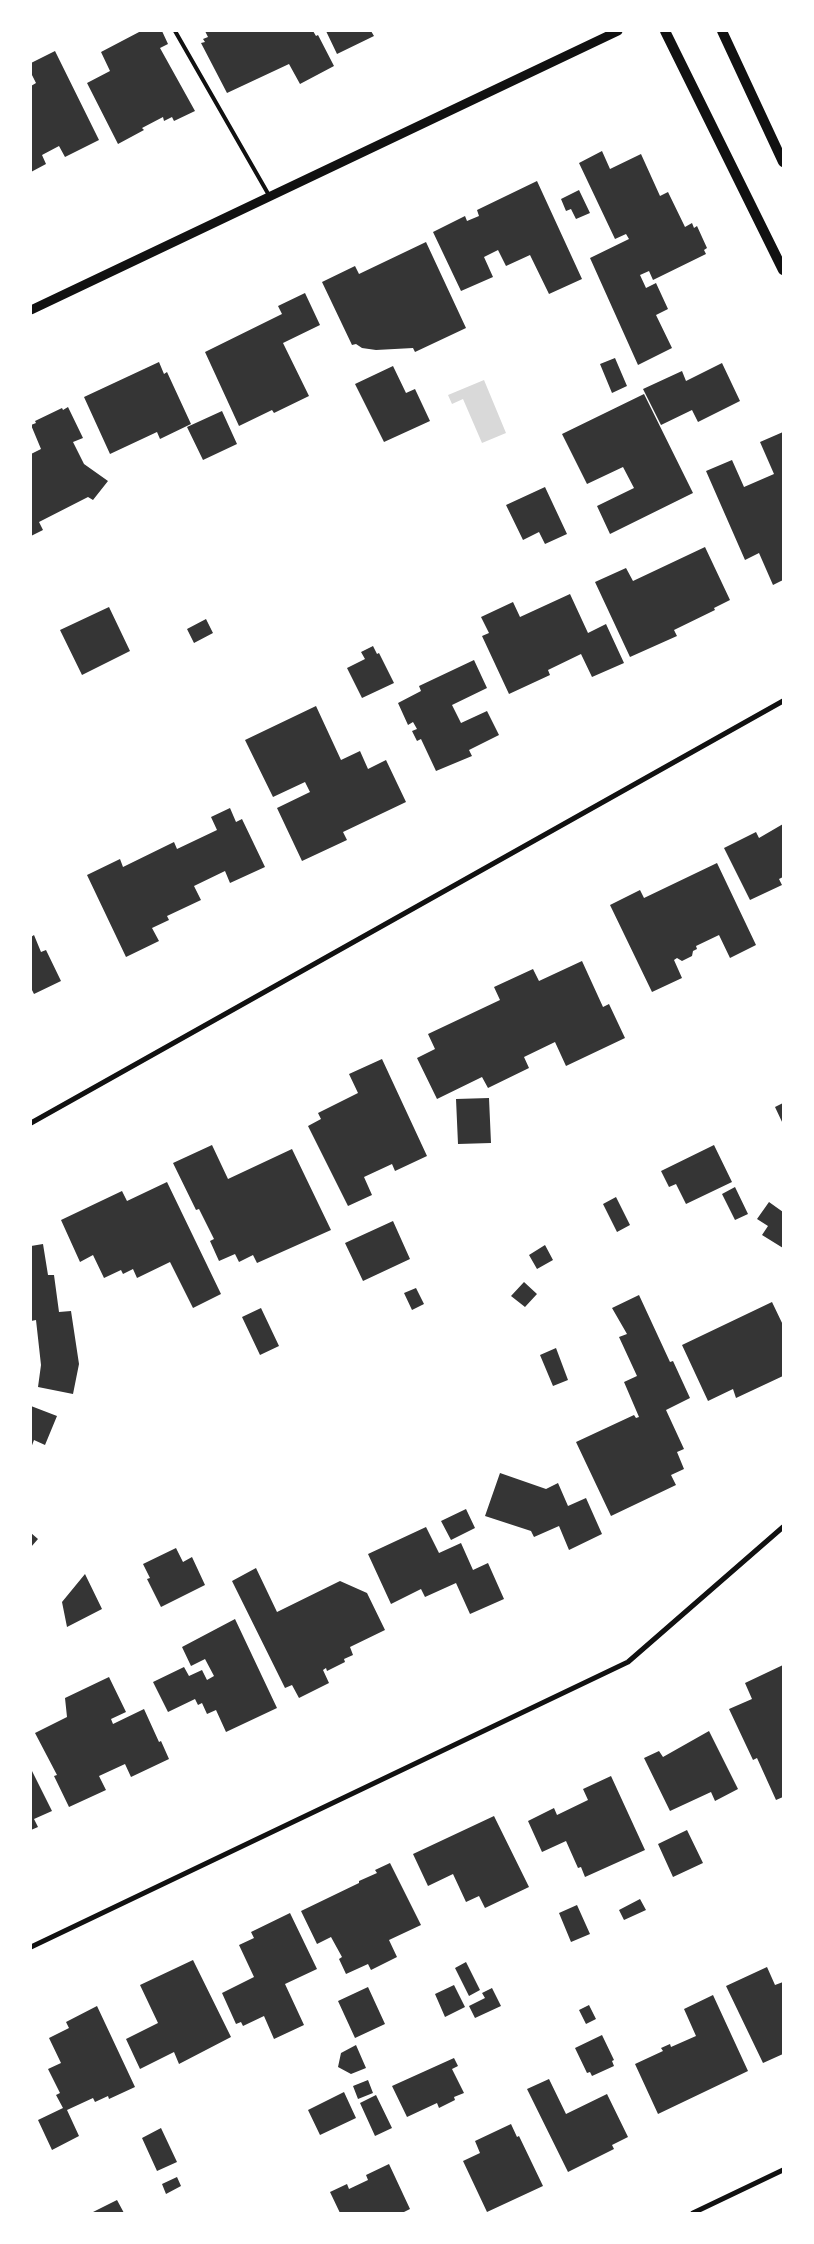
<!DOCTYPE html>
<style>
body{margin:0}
#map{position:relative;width:814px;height:2244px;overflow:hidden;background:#fff;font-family:Raleway,sans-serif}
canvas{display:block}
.frame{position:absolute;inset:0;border:32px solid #fff;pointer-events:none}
</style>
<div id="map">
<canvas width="814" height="2244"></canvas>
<div class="frame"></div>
</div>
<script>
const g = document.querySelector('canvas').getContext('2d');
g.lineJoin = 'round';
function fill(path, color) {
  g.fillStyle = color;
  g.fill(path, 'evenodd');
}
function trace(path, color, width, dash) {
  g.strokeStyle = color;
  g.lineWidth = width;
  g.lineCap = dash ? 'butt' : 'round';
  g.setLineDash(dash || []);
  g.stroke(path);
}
fill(new Path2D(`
 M484,380L506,433L482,443L463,399L452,404L448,395Z`), '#d9d9d9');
fill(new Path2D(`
 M141,31H162L168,44L160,48L195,111L174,121L172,117L164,121L163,117L142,128L144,130L118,144L87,83L110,71L101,52Z
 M205,31H313L316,36L318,35L334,66L300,84L289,64L227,93L201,43L205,42L203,39L208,37Z
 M326,31H371L374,36L337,54Z
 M55,51L99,140L65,157L59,146L42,155L46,164L31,172V86L36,83L31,73V63Z
 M602,151L610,169L641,154L660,196L668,192L685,227L692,223L694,228L697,226L707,248L704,250L706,254L653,280L649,271L640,275L646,288L656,283L668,309L656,315L672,348L638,365L590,258L629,239L626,234L615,239L579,163Z
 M537,181L582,279L549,294L530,255L506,266L498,250L484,257L493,277L461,291L433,232L465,216L467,221L479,216L477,210Z
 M579,190L590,213L576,219L571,209L566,211L561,199Z
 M426,242L466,328L415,352L413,348L376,350L362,348L356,344L352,345L322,282L355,266L359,274Z
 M305,293L320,325L283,343L309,396L274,413L272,410L239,426L205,352L282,314L278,306Z
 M615,358L627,386L612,393L600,364Z
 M159,362L164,374L167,372L191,424L160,439L157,432L110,454L84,397Z
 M722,363L740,401L698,422L692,410L661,425L643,389L682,371L686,381Z
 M393,366L406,393L415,389L430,421L384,442L355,384Z
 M644,394L693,493L610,534L597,506L634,488L623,467L587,484L562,434Z
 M68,407L83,438L73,442L84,464L108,481L93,500L88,497L39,522L43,530L31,536V454L41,449L31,425L36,423L35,421L62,408L63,410Z
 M222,411L237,444L203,460L187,427Z
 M783,432V580L773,585L759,553L745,560L706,471L732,460L744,487L774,474L760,442Z
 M545,487L567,534L545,544L539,532L523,540L506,505Z
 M705,547L730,600L714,608L715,610L674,630L677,636L630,657L595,582L626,568L633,581Z
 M570,594L588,633L606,624L624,663L592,677L581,654L548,670L550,675L509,694L482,636L489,633L481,617L513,602L520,617Z
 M109,607L130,651L82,675L60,630Z
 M206,619L213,633L194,643L187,629Z
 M373,646L377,654L379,653L394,683L362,698L347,668L365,659L361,652Z
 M474,660L487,688L452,705L461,723L487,711L499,735L469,750L472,756L436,771L421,739L417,741L412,731L417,729L413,722L408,725L398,703L421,691L419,686Z
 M316,706L341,760L360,751L368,769L386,760L406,802L343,832L347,840L302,861L277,808L310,792L305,782L273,797L245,740Z
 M230,808L236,822L242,819L265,867L230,883L225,871L194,886L201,900L167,916L169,920L152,928L159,941L126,957L87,875L120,859L123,867L174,842L177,849L217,830L211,817Z
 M783,824V877L779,879L782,885L750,900L724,848L756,832L759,838Z
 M717,863L756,945L730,958L719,935L696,946L697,949L693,951L692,956L682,961L677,958L674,960L682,978L652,992L610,905L640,890L644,898Z
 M34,935L41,952L46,950L61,981L34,994L31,988V937Z
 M582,961L603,1007L609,1004L625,1038L566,1066L555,1042L524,1057L529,1068L488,1088L482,1077L437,1099L417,1058L435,1049L428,1034L500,1000L494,987L533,969L539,981Z
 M382,1059L427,1156L395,1171L392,1164L364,1177L372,1195L348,1206L308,1126L321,1119L318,1113L358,1093L349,1074Z
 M489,1098L491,1143L458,1144L456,1099Z
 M783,1103V1124L775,1107Z
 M212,1145L228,1179L292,1149L331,1230L257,1263L253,1255L239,1262L235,1254L219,1261L210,1241L214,1239L199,1209L196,1210L173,1163Z
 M714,1145L732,1182L686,1204L676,1184L669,1187L661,1171Z
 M167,1182L221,1294L193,1308L170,1262L137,1278L133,1269L123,1274L121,1270L104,1278L93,1255L80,1262L61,1220L122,1191L127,1201Z
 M735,1187L748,1214L735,1220L722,1194Z
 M616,1197L630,1225L617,1232L603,1204Z
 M769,1202L783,1212V1248L762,1235L768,1226L757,1219Z
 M393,1221L410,1259L363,1281L345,1243Z
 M43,1244L48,1275H54L59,1312L71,1311L79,1364L73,1394L38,1387L41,1365L36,1320L31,1321V1246Z
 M545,1245L553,1260L537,1269L529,1255Z
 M524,1282L537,1294L525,1307L511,1296Z
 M416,1288L424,1304L412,1310L404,1293Z
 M639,1295L670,1362L673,1361L690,1398L666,1410L684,1449L677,1452L684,1469L671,1475L676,1485L611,1516L576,1442L634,1415L636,1418L639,1417L624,1382L637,1376L619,1337L627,1334L612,1308Z
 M772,1302L783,1325V1376L736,1398L733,1389L708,1401L682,1345Z
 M261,1308L279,1346L260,1355L242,1317Z
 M556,1348L568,1380L553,1386L540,1355Z
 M31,1406L57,1416L45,1445L34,1440L31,1448Z
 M500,1473L546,1489L558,1483L568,1506L586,1498L602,1534L569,1550L559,1526L534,1537L531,1531L485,1516Z
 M466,1509L475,1528L451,1540L441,1521Z
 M426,1527L439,1553L461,1543L473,1570L488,1563L504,1599L470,1614L456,1583L425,1597L421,1589L391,1604L368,1554Z
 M31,1533L38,1539L31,1547Z
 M176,1548L183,1562L192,1557L205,1585L161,1607L147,1579L150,1578L143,1564Z
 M256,1568L277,1612L340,1581L367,1593L385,1630L350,1647L353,1655L344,1659L345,1662L327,1671L326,1668L323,1670L329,1683L299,1698L292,1685L285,1688L232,1581Z
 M85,1574L102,1609L67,1627L62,1602Z
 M235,1619L277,1708L226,1732L216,1710L207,1714L202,1703L198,1705L195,1699L168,1712L153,1682L184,1667L189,1676L202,1670L207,1680L214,1676L205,1659L191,1666L182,1647Z
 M783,1665V1797L776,1800L757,1758L753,1760L729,1709L752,1699L745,1683Z
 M109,1677L126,1712L111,1719L113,1724L144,1709L159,1742L161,1741L169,1759L131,1777L125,1764L99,1776L106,1790L69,1807L54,1776L57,1775L35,1733L67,1717L65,1698Z
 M709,1731L738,1789L715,1801L711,1792L670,1811L644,1758L659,1751L663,1757Z
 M31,1769L52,1811L34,1819L38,1827L31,1830Z
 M611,1776L645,1850L585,1877L581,1867L578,1868L566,1841L542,1852L528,1821L554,1808L557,1815L588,1800L583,1789Z
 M494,1816L529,1887L485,1908L479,1896L466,1902L453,1874L428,1886L413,1854Z
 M687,1830L703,1863L673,1877L658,1844Z
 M390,1863L421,1925L389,1940L397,1957L371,1970L368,1964L346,1974L339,1959L342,1957L331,1937L317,1944L301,1911L359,1883V1881L377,1873L375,1870Z
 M640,1899L646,1910L624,1920L619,1910Z
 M577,1905L590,1934L571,1942L559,1913Z
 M290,1913L317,1969L285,1984L304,2025L274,2039L264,2016L243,2026L241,2022L236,2024L222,1993L254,1977L239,1945L254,1938L251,1932Z
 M193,1960L231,2037L179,2064L174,2052L140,2069L126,2039L158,2023L140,1985Z
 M466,1962L480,1990L469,1996L455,1968Z
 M767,1967L775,1985L783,1982V2054L763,2063L726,1986Z
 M454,1985L465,2007L445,2017L435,1994Z
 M368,1987L385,2024L355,2038L338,2001Z
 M492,1988L501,2006L475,2018L469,2006L485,1998L482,1993Z
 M713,1995L748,2071L658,2114L635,2064L663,2051L661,2048L670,2044L671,2047L696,2036L684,2009Z
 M589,2005L596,2019L586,2024L579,2010Z
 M97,2006L135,2087L109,2099L108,2096L95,2102L93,2098L67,2110L79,2136L52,2150L38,2120L63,2108L56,2095L60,2093L48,2069L61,2063L49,2038L69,2028L66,2022Z
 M602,2035L614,2060L612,2061L614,2066L592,2076L590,2072L587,2073L575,2048Z
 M356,2045L366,2068L351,2074L338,2067L341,2053Z
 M454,2058L458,2066L452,2069L464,2093L454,2097L455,2100L439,2108L437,2103L407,2117L392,2086Z
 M549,2079L566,2114L607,2094L628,2137L612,2145L614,2149L568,2172L527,2089Z
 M368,2080L373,2093L358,2099L353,2086Z
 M344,2092L356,2118L320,2135L308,2110Z
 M376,2095L392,2128L375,2136L360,2103Z
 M511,2124L517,2137L519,2136L543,2186L487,2212L463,2161L480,2153L475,2141Z
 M161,2128L177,2162L157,2171L142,2138Z
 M389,2164L410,2209L402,2213H340L330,2192L347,2184L349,2189L368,2180L366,2175Z
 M177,2177L181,2186L166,2194L162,2184Z
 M117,2200L124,2213H91Z`), '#353535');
trace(new Path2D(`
 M175,31L270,197`), '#111', 4);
trace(new Path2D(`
 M31,1123L783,701
 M31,1947L628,1662L783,1527
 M693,2213L783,2170`), '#111', 5);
trace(new Path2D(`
 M31,310L618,31`), '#111', 9);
trace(new Path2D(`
 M665,31L783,270
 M722,31L783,162`), '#111', 10);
</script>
